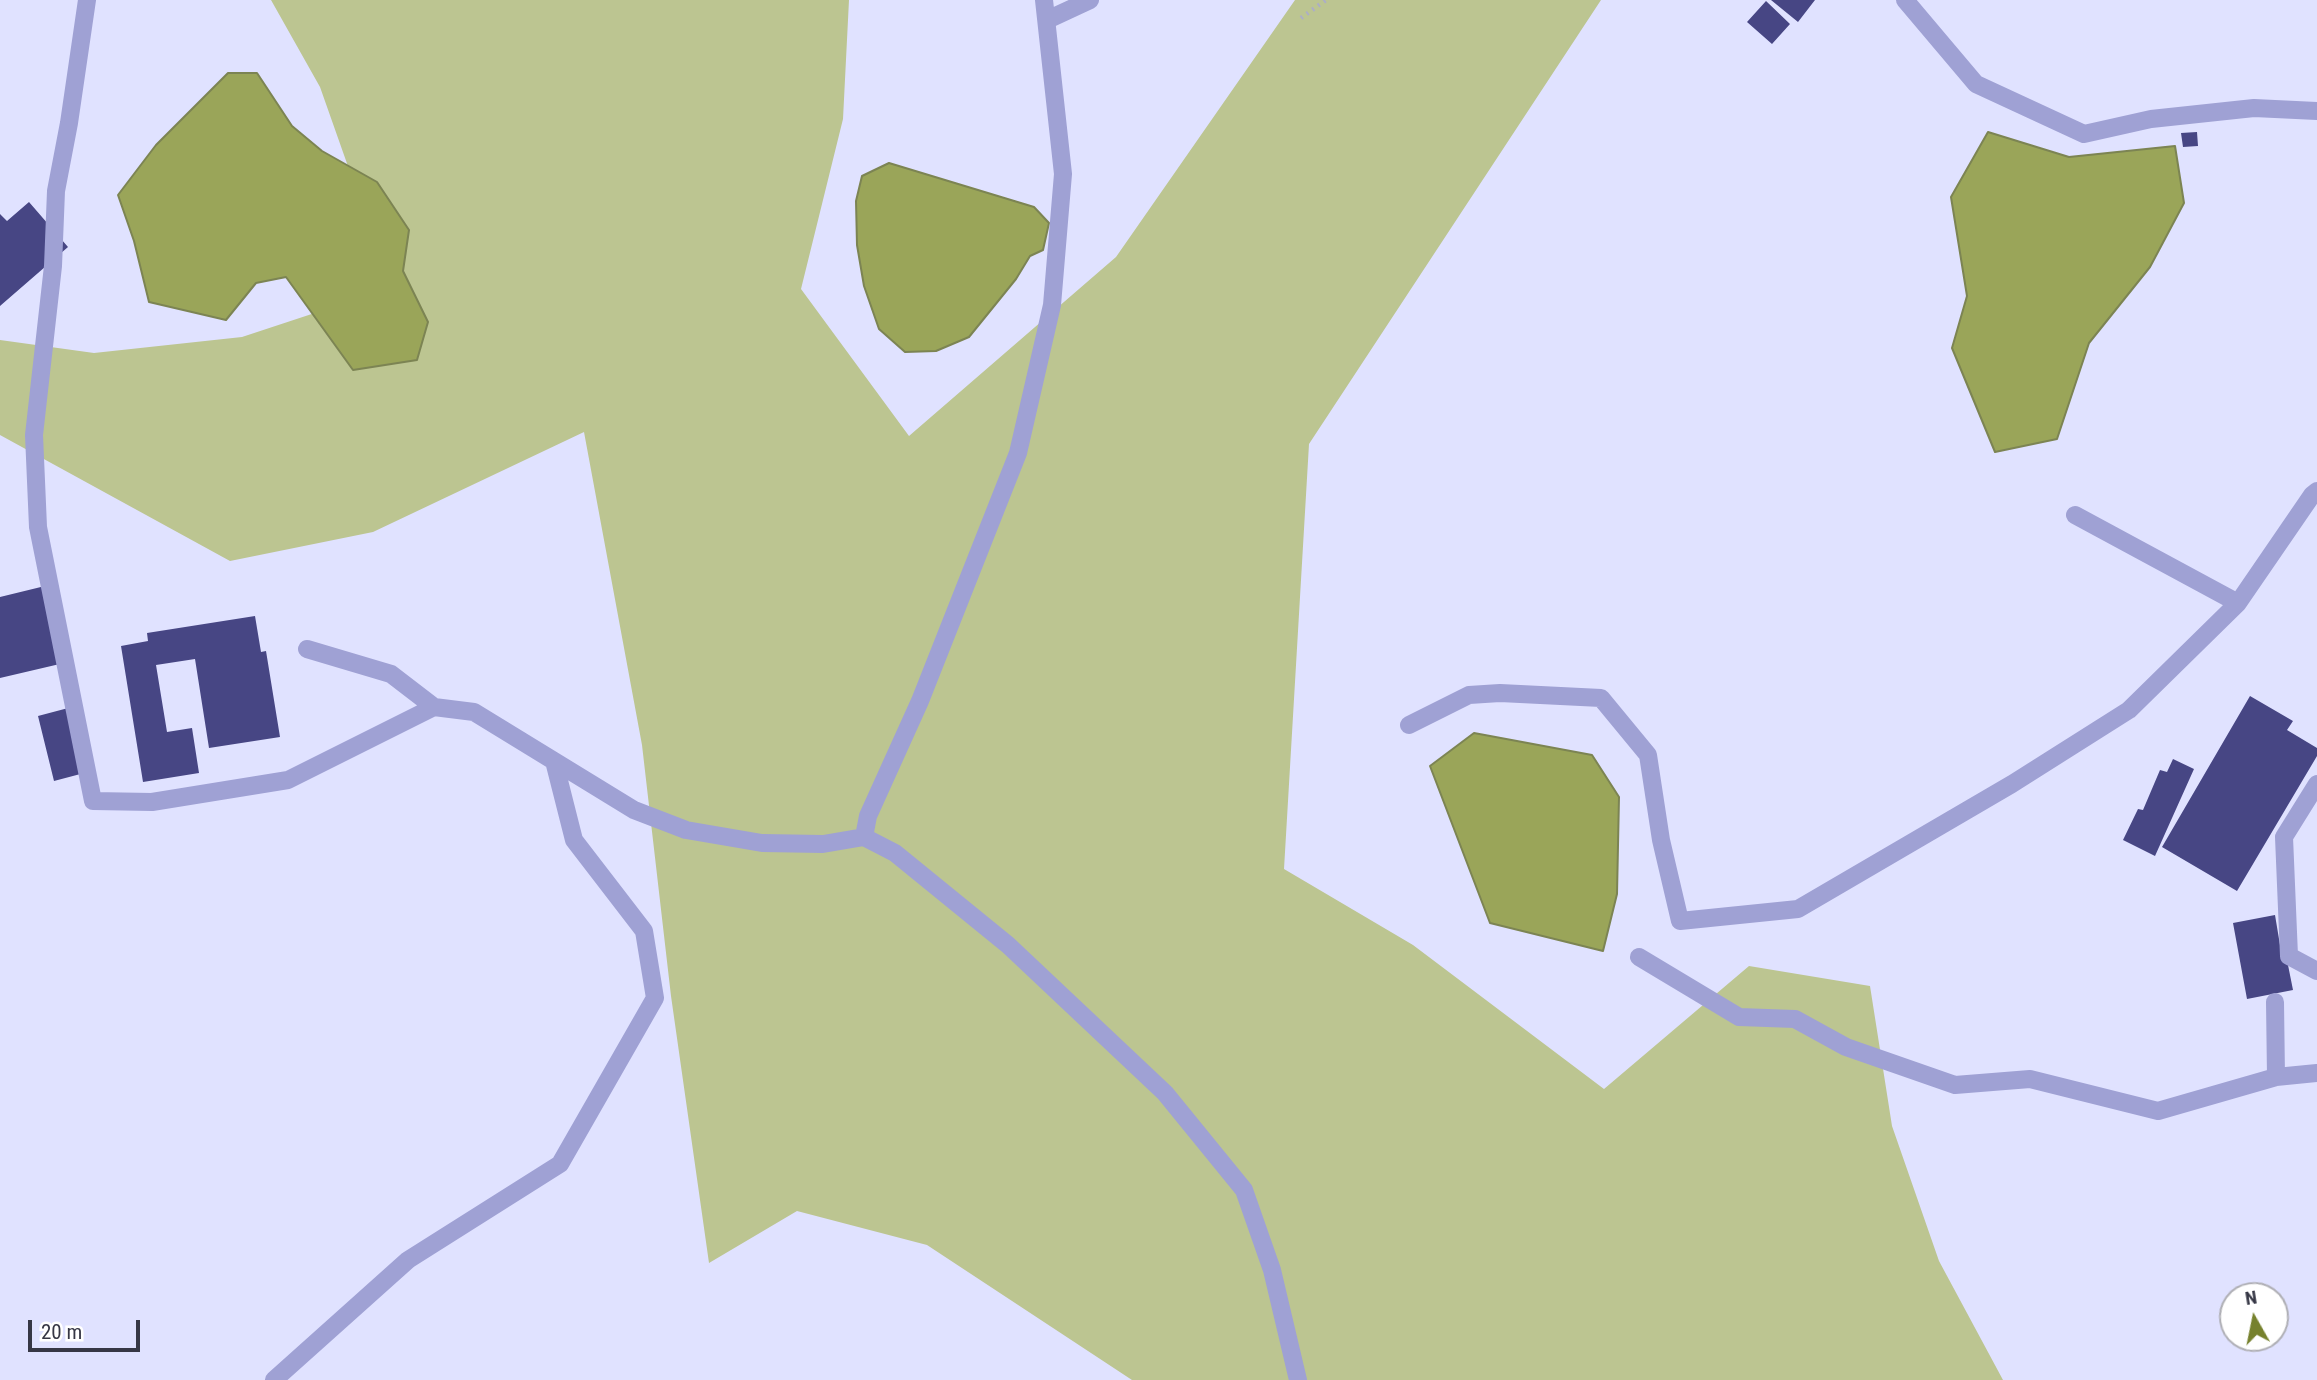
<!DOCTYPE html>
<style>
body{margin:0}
#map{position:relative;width:2317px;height:1380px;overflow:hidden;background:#e0e2ff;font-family:"Roboto Condensed",sans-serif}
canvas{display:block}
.north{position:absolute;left:2219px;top:1282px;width:70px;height:70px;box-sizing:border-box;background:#fff;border:2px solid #afafb5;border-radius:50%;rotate:351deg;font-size:19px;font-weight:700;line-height:28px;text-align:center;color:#363745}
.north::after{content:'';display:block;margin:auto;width:24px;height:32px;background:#76812d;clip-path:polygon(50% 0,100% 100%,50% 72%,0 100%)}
.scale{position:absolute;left:28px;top:1320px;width:112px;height:32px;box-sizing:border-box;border:4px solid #363745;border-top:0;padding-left:9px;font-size:21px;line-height:24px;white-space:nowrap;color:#363745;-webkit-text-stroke:5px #fff;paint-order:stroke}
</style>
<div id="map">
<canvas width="2317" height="1380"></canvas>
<div class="north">N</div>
<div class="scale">20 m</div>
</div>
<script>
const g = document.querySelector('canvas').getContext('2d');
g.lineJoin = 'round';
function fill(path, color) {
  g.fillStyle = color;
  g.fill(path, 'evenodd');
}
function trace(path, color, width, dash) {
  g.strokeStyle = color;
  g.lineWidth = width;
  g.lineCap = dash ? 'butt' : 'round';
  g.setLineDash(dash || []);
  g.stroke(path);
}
fill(new Path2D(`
 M271,0H849L843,119L801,289L909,436L1116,257L1295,0H1601L1309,444L1284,869L1413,945L1604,1089L1749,966L1870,986L1892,1126L1939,1261L2003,1380H1132L927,1245L797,1211L709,1263L671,996L642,745L584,432L373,532L230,561L0,435V340L94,353L242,337L336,306L356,189L320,87Z`), '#bcc591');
const water = new Path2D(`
 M228,73H257L292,126L322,151L377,182L409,230L403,271L428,322L417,360L353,370L286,277L256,283L226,320L149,302L134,241L118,195L156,145Z
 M1988,132L2069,157L2175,146L2184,203L2150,267L2089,343L2057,439L1995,452L1952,348L1967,296L1951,197Z
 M889,163L1034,207L1049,223L1043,250L1030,256L1016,279L969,337L936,351L905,352L879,329L864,286L857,245L856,201L862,176Z
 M1474,733L1592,755L1619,797L1617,894L1603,951L1490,923L1430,766Z`);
fill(water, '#9aa559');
trace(water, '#7c8453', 2);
fill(new Path2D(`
 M1771,0H1815L1798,22Z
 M1766,1L1790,24L1772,44L1747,22Z
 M2197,132L2198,146L2183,147L2181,133Z
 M29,202L68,247L0,306V214L7,221Z
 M45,586L64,663L0,678V597Z
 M255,616L261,652L266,651L280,737L209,748L195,659L156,665L167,732L192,728L199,773L143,782L121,646L148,641L147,633Z
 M2250,696L2293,721L2287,730L2317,748V756L2237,891L2162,847Z
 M72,707L88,772L54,781L38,716Z
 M2173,759L2194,769L2155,856L2123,840L2138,809L2143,810L2160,770L2167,772Z
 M2275,915L2282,957L2286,955L2293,990L2247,999L2233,923Z`), '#474684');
trace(new Path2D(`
 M1301,18L1326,0`), '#acaec6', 4.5, [2, 5]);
trace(new Path2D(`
 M87,0L69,123L56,191L53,266L34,435L38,527L93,801L152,802L288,780L434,707L474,712L634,810L686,830L762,843L823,844L864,837L895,853L1008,945L1165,1093L1244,1190L1272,1270L1298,1380
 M1905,0L1976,84L2084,134L2151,119L2254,108L2317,111
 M1047,20L1090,0
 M2075,515L2238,603
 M307,649L391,674L434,707
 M1409,725L1469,695L1500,693L1601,698L1648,755L1661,840L1680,921L1798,909L2012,784L2129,710L2238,603L2312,495L2317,491
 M2317,784L2284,837L2289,956L2317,971
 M864,837L868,816L920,701L1018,453L1052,305L1063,174L1044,0
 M1639,957L1739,1017L1795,1019L1846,1047L1955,1085L2030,1079L2158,1111L2276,1077L2317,1073
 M2275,1002L2276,1077
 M274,1380L408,1260L560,1164L655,998L644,931L574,840L554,761`), '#9fa1d4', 18);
</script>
